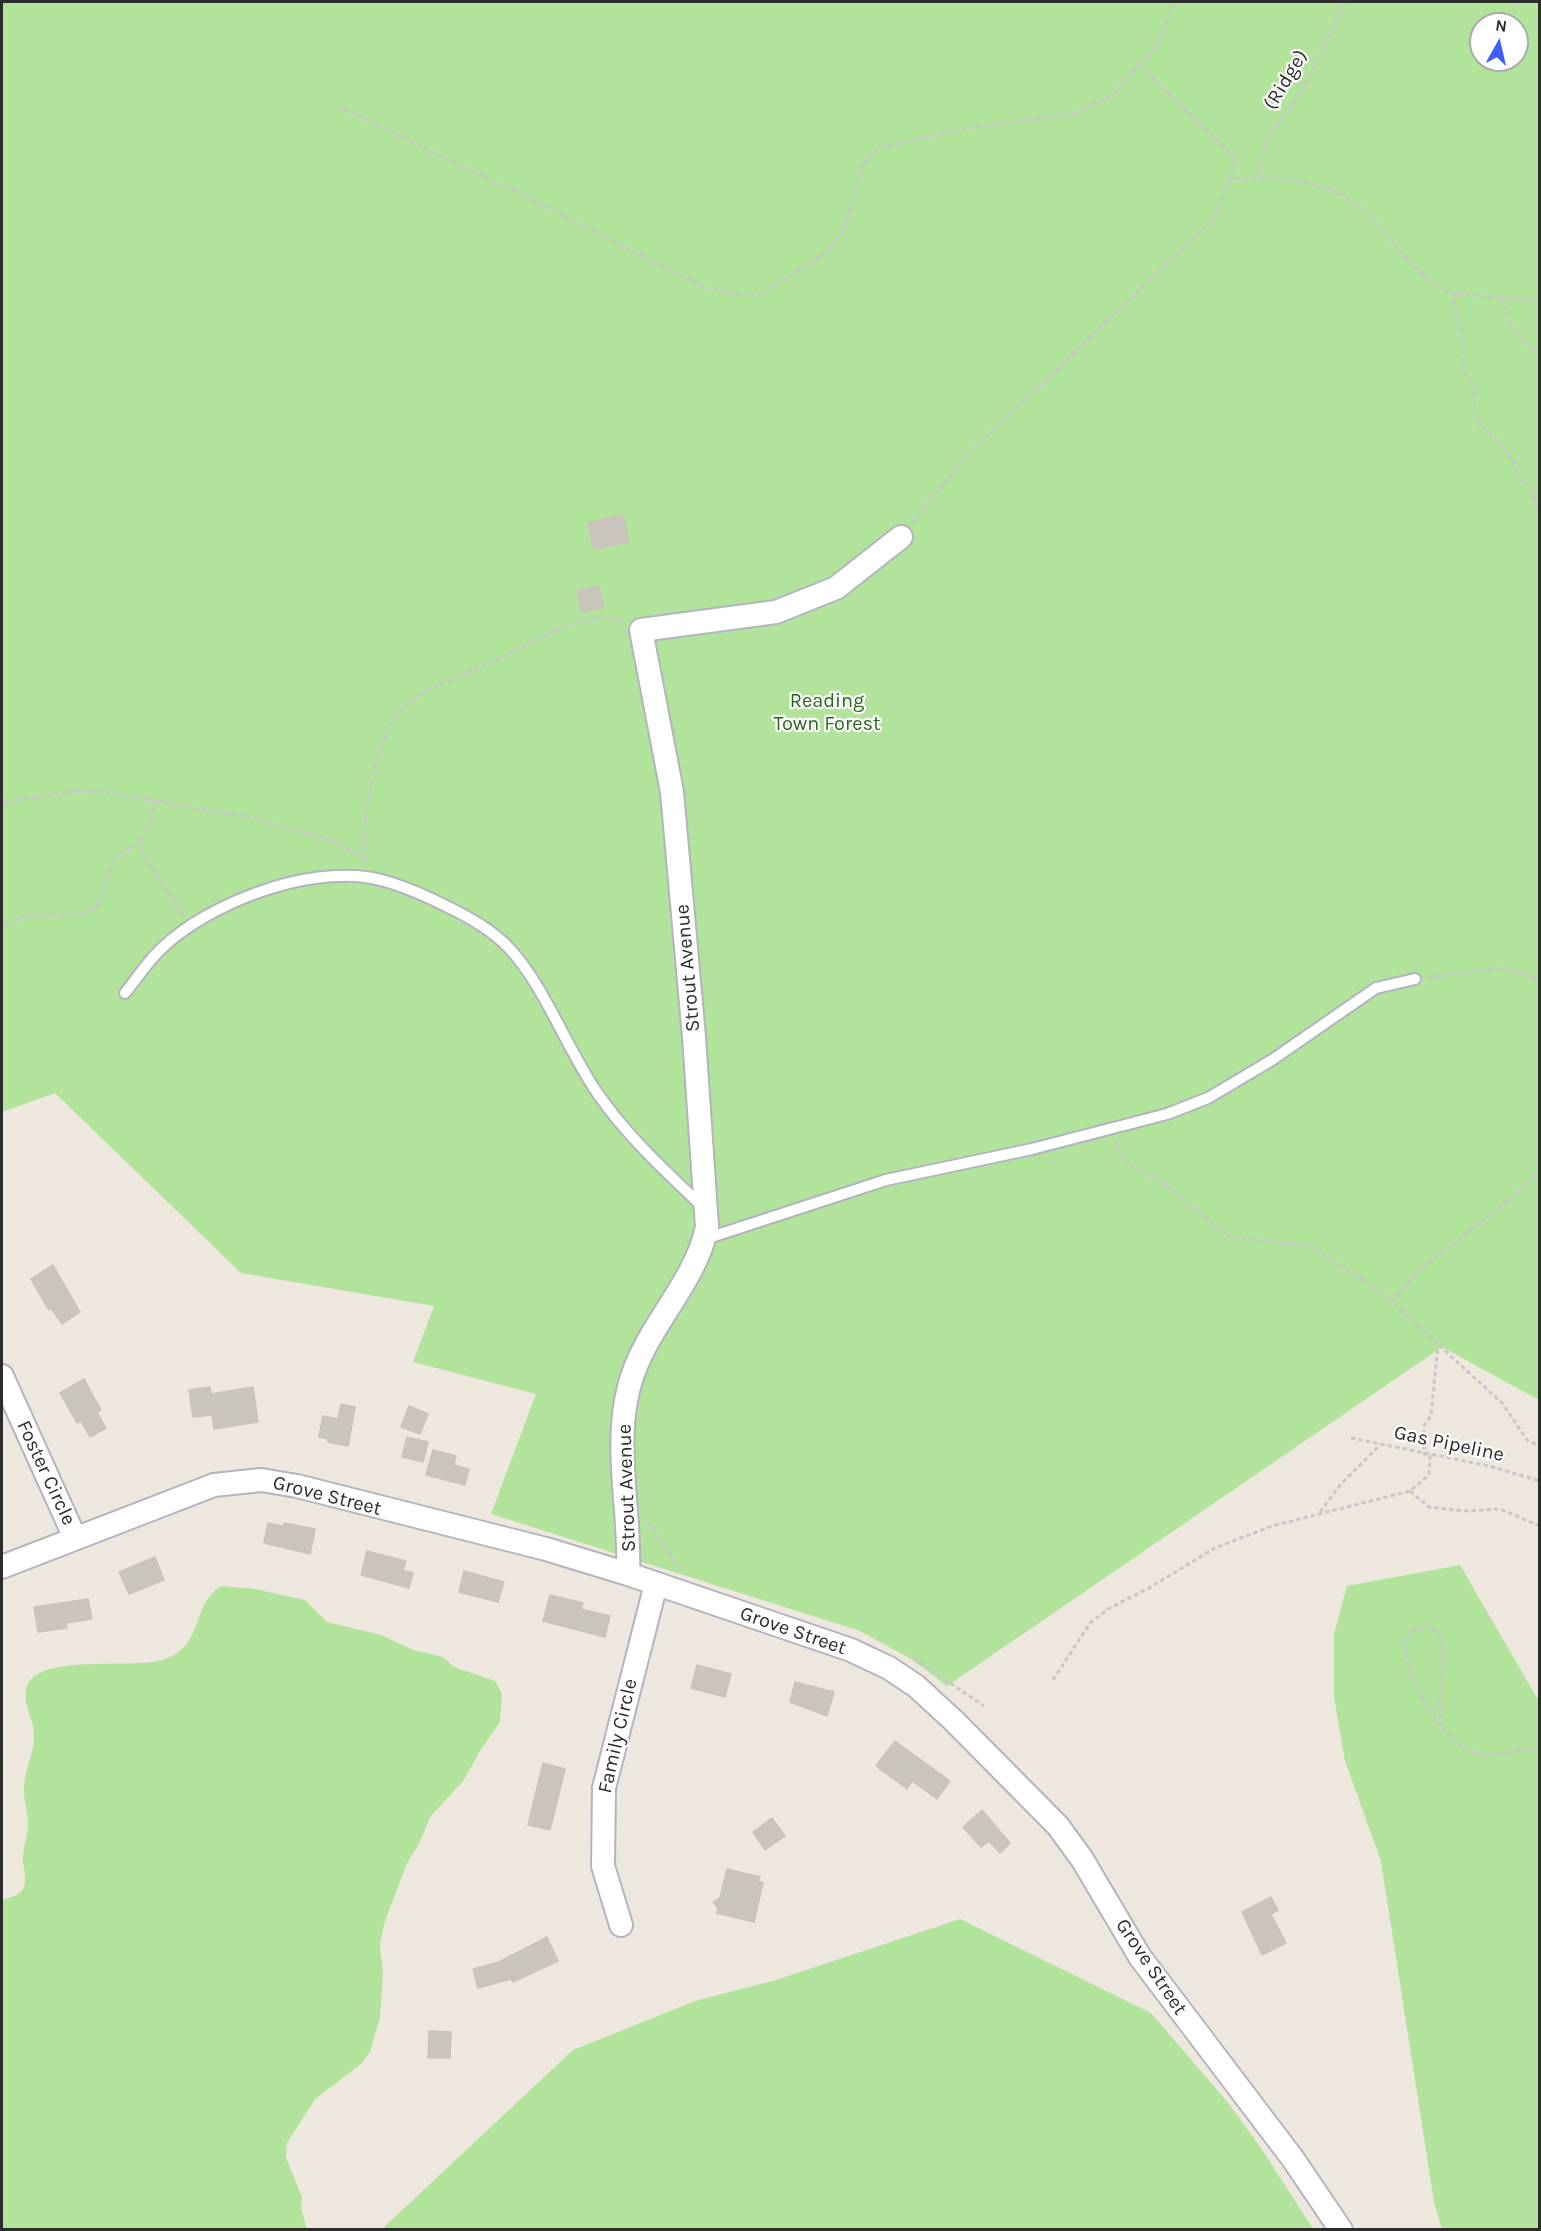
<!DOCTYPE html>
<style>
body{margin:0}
#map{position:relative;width:1541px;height:2231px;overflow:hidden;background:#ede7de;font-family:Karla,sans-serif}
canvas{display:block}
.frame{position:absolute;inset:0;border:3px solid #2c2c2c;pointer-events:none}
.north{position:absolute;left:1469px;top:12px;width:60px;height:60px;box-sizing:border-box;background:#fff;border:2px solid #ababab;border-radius:50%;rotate:8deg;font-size:16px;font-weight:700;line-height:24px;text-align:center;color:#2c2c2c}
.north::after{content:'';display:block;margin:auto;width:21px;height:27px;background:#405cf9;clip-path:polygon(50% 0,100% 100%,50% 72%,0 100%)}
</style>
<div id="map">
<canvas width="1541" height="2231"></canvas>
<div class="frame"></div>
<div class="north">N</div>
</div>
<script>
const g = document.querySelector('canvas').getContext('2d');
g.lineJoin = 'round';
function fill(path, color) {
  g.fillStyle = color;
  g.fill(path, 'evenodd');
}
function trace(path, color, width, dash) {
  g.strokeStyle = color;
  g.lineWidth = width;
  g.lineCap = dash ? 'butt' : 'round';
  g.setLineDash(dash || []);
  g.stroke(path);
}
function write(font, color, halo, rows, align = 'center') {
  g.font = font + ' Karla,sans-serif';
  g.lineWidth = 4.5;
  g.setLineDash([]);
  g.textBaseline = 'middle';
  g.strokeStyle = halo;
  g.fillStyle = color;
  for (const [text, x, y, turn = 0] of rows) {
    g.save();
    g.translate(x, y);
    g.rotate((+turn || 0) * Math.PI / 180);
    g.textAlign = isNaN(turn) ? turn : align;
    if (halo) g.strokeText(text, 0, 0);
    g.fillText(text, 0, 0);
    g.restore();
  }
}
fill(new Path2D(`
 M2,2H1539V1400L1442,1347L947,1686L911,1659L860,1631L491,1514L536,1394L413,1362L434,1306L241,1273L55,1093L2,1112ZM1481,24H1517V60H1481Z
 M1460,1565L1537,1698H1539V2229H1442L1434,2202L1381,1861L1345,1761L1334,1697V1634L1347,1586Z
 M222,1586L255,1589L305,1600L327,1622L381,1635L413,1650L443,1657L454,1667L495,1681L502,1694L500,1722L481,1749L464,1780L430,1817L419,1844L407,1863L385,1921L380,1944L383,1974L380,2017L370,2052L361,2064L315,2099L287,2143L286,2158L302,2197L301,2208L307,2229H2V1900C11,1897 20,1896 24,1887C27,1879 23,1867 23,1859C23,1849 27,1838 28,1828C29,1814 23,1800 24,1787C25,1769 35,1751 34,1733C33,1716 20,1701 28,1684C42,1654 132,1669 162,1660C206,1647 190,1603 222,1586Z
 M960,1919L1151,2013L1229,2104L1263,2151L1313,2229H382L573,2050L695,2001L776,1980Z`), '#b1e39b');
const building = new Path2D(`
 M623,515L629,542L594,549L588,523Z
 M599,586L604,608L582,612L577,591Z
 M53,1265L80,1312L62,1324L51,1308L49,1310L31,1279Z
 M84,1379L101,1410L97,1412L106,1428L90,1437L81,1421L77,1423L60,1393Z
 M210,1387L211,1394L253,1387L258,1422L214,1429L212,1415L193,1417L189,1390Z
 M341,1404L355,1407L348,1446L328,1442V1439L319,1437L323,1416L338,1419Z
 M409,1406L428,1414L420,1434L401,1427Z
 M407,1437L428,1442L423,1462L402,1457Z
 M433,1450L456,1456L454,1465L469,1469L465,1485L426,1475Z
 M268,1523L283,1526L284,1523L315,1529L310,1554L264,1543Z
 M367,1551L406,1561L403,1570L413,1573L409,1588L361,1575Z
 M155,1557L164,1580L129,1594L119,1572Z
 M464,1571L504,1582L498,1602L459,1592Z
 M550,1595L583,1603L581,1609L610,1616L605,1637L543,1621Z
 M88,1599L92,1619L66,1623L67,1628L38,1632L34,1607Z
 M697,1665L731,1674L725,1697L691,1688Z
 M795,1682L834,1692L827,1716L790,1702Z
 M895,1741L950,1781L937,1799L912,1781L907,1789L876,1766Z
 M543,1763L565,1769L550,1830L528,1825Z
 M982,1810L1010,1843L1000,1853L989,1841L981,1847L963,1827Z
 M772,1818L785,1836L765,1850L753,1832Z
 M727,1869L760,1877L758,1881L763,1883L754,1922L717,1913L718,1908L713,1902L720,1898Z
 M1271,1897L1278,1910L1271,1914L1286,1943L1262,1955L1242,1912Z
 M547,1937L558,1961L513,1982L511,1979L478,1988L473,1969L499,1962Z
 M429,2031L451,2032L450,2058H428Z`);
fill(building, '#c9c5bc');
trace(building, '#c9c3b8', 1.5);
const lane = new Path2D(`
 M125,993C137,978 148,961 162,948C209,903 307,866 372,878C397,883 422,894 444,905C465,915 492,930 508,947C544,984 567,1050 598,1094C627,1136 666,1172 703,1207
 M705,1239L886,1180L1032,1149L1167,1114L1208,1098L1272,1060L1376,988L1415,979`);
const street = new Path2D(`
 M2,1376L75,1538
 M2,1567L214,1485L261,1480L297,1486L546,1549L628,1574L851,1650L889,1668L916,1686L953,1720L1058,1826L1082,1859L1140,1957L1293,2159L1341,2230
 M628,1574C631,1511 613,1448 629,1387C644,1328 695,1285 707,1227L694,1037L672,792L641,630L776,612L836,588L901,537
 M621,1925L603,1866L604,1788L656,1584`);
trace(lane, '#b2b4bf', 14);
trace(street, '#b2b4bf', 26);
trace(new Path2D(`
 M343,109L519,193L705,287L731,294L761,295L828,251L844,229L864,163L872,152L886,146L962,129L1072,114L1113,95L1158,44L1175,2
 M1258,176L1267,139L1301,92L1346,2
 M1229,180C1273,174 1333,180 1367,213C1392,238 1413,272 1444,290C1454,296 1522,299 1540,301
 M1456,292L1454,303L1462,329L1463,371L1474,388L1475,411L1480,426L1496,438L1514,462L1517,478L1528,483L1540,514
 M1502,298C1509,325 1515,339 1540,353
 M912,523L966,456L1215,218L1236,159L1139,65
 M156,800L150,822L140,841L142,852L183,915
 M2,802L68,792L98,791L255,818L336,842L364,858
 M367,865C359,842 366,815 370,792C389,683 426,696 511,653C545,636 583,610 623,621
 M2,928C10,924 19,918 28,916C50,912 82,922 98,904L115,858L140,841
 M1429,977L1501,968L1540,979
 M1117,1141L1116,1146L1126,1164L1162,1182L1230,1237L1310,1246L1380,1291L1503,1404L1527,1440L1540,1446
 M1393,1302L1417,1272L1514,1196L1540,1171
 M1351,1438L1489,1466L1540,1481
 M1410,1491L1429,1507L1465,1511L1500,1509L1540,1526
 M1320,1512L1341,1484L1380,1445
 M647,1522L681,1570
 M913,1658L984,1706
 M1053,1680L1090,1623L1108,1609L1149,1588L1215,1548L1272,1526L1410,1491L1429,1475L1430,1456L1424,1454V1426L1431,1415L1438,1345
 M1441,1726C1441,1716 1439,1707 1440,1697C1442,1674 1448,1655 1439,1632L1426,1626L1413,1630L1404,1642C1406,1679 1446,1755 1489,1755C1506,1755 1522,1748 1540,1749`), '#c8c8c8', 3, [4.5, 3]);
trace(lane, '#fff', 10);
trace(street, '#fff', 22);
write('20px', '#2c2c2c', '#fff', [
 ["(Ridge)",1286,80,-59],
 ["Strout Avenue",688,968,-95],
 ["Gas Pipeline",1449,1444,12],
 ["Foster Circle",46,1473,65],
 ["Strout Avenue",627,1488,-92],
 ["Grove Street",327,1496,14],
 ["Grove Street",793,1631,19],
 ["Family Circle",618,1736,-77],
 ["Grove Street",1151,1967,56]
]);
write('20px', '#29691b', '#fff', [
 ["Reading",827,701],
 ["Town Forest",827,724]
]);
</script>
